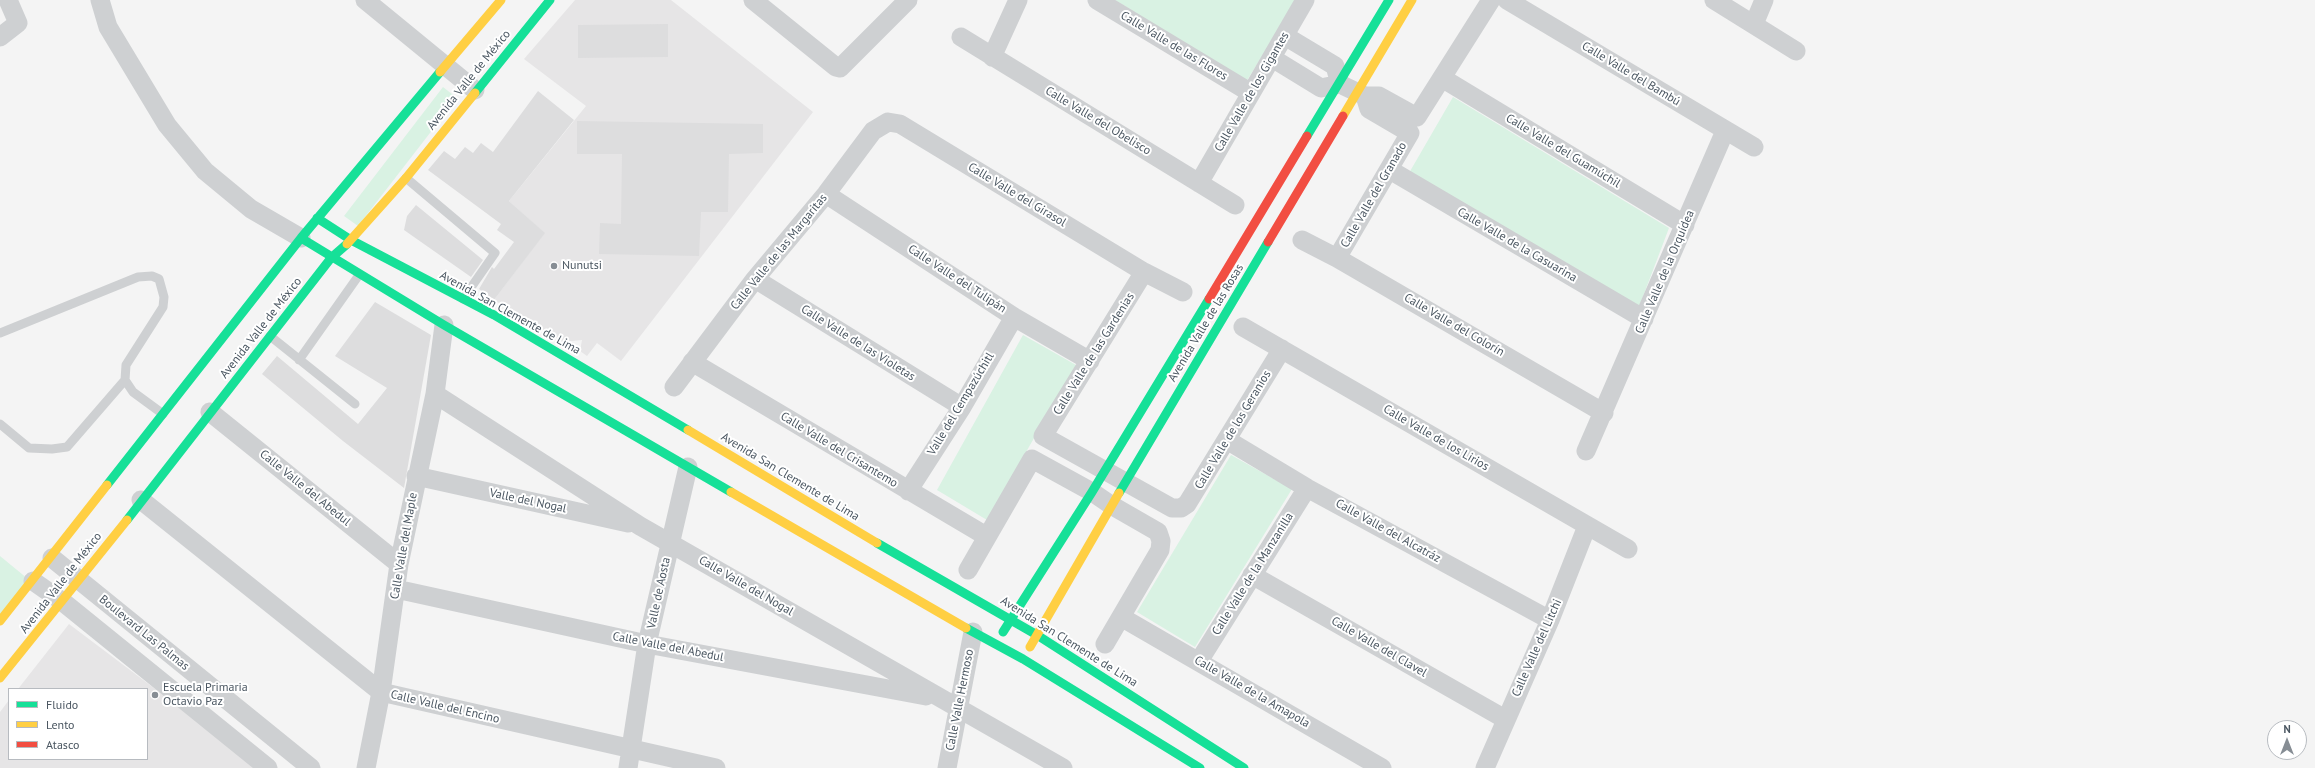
<!DOCTYPE html>
<meta charset="utf-8">
<style>
body{margin:0}
#map{position:relative;width:2315px;height:768px;overflow:hidden;background:#f4f4f4;font-family:"PT Sans",sans-serif}
canvas{display:block}
.legend{position:absolute;left:8px;top:688px;width:140px;height:72px;box-sizing:border-box;background:#fff;border:1px solid #b7bbc0;margin:0;padding:5px 7px;list-style:none;font-size:12px;color:#4a5661}
.legend li{display:flex;align-items:center;gap:8px;height:20px}
.legend b{width:20px;border:1px solid #b7bbc0}
.north{position:absolute;left:2267px;top:720px;width:40px;height:40px;box-sizing:border-box;background:#fff;border:1px solid #b7bbc0;border-radius:50%;rotate:0deg;font-size:11px;font-weight:700;line-height:16px;text-align:center;color:#4a5661}
.north::after{content:'';display:block;margin:auto;width:14px;height:18px;background:#868d94;clip-path:polygon(50% 0,100% 100%,50% 72%,0 100%)}
</style>
<div id="map">
<canvas width="2315" height="768"></canvas>
<ul class="legend">
<li><b style="height:5px;background:#16e098"></b>Fluido</li>
<li><b style="height:5px;background:#ffcf43"></b>Lento</li>
<li><b style="height:5px;background:#f24e42"></b>Atasco</li>
</ul>
<div class="north">N</div>
</div>
<script>
const g = document.querySelector('canvas').getContext('2d');
g.lineJoin = 'round';
function fill(path, color) {
  g.fillStyle = color;
  g.fill(path, 'evenodd');
}
function trace(path, color, width, dash) {
  g.strokeStyle = color;
  g.lineWidth = width;
  g.lineCap = dash ? 'butt' : 'round';
  g.setLineDash(dash || []);
  g.stroke(path);
}
function write(font, color, halo, rows, align = 'center') {
  g.font = font + ' "PT Sans",sans-serif';
  g.lineWidth = 4;
  g.setLineDash([]);
  g.textBaseline = 'middle';
  g.strokeStyle = halo;
  g.fillStyle = color;
  for (const [text, x, y, turn = 0] of rows) {
    g.save();
    g.translate(x, y);
    g.rotate((+turn || 0) * Math.PI / 180);
    g.textAlign = isNaN(turn) ? turn : align;
    if (halo) g.strokeText(text, 0, 0);
    g.fillText(text, 0, 0);
    g.restore();
  }
}
fill(new Path2D(`
 M575,0H671L813,112L621,361L597,343L587,356L580,351L582,340L563,342L494,300L544,233L509,201L586,106L524,59Z
 M69,624L260,768H0V712L9,700V759H147V689H18Z`), '#e6e5e6');
fill(new Path2D(`
 M1115,0H1297L1246,82Z
 M443,87L457,98L358,226L344,216Z
 M1453,97L1669,228L1639,307L1409,173Z
 M1023,335L1076,365L987,520L937,490Z
 M1231,455L1292,489L1195,647L1137,612Z
 M0,556L28,579L0,615Z`), '#d9f2e3');
fill(new Path2D(`
 M668,24V57L578,58V25Z
 M538,91L574,120L509,201L545,233L494,300L479,289L492,267L494,269L514,242L497,230L501,224L428,170L444,151L455,159L465,147L473,153L481,143L493,152Z
 M577,121L763,124V153L729,154L728,212H701L699,256L599,254L600,223L621,224L622,154H577Z
 M416,205L483,260L471,277L404,230L407,216Z
 M375,302L431,335L404,488L343,441L262,374L277,356L358,424L387,388L335,356Z`), '#ddddde');
trace(new Path2D(`
 M406,178L495,253L463,299
 M0,333L138,277L152,276L159,279L164,297L163,307L126,365L125,380L67,447L52,449L29,448L0,424
 M270,336L355,404
 M299,360L359,275
 M125,380L133,392L163,414`), '#ced0d2', 9);
trace(new Path2D(`
 M100,0L108,27L167,125L205,171L251,209L301,238
 M365,0L475,90
 M753,0L836,67L840,68L908,0
 M1097,0L1251,93
 M1507,0L1754,147
 M1714,0L1796,51
 M1754,24L1764,0
 M1285,36L1335,66L1340,84
 M0,37L18,23L8,0
 M961,37L1235,205
 M992,57L1018,0
 M1272,58L1321,88L1340,84
 M1442,78L1685,225
 M1344,86L1365,96H1379L1417,117L1491,0
 M1390,170L1644,319
 M1199,183L1305,0
 M826,194L1014,317L1090,361
 M1302,240L1337,258L1604,413
 M1337,258L1410,133L1369,109L1365,96
 M1144,272L1043,436L1172,508H1181L1187,504L1282,349
 M755,279L962,407
 M1243,327L1628,549
 M692,362L986,536
 M674,387L755,279L826,194L873,131L888,122L900,124L1144,272L1183,292
 M435,394L640,526L1063,768
 M210,412L399,564
 M1227,440L1307,488L1550,620
 M1586,451L1725,131
 M416,476L628,523
 M908,491L962,407L1014,317
 M141,500L381,692L716,768
 M52,558L311,768
 M968,570L1032,459L1092,492L1111,505L1158,532L1161,541L1160,550L1105,644
 M1252,575L1505,719
 M33,581L63,602L268,768
 M396,589L647,644L926,696
 M1121,617L1382,768
 M1199,661L1307,488
 M366,768L381,692L399,564L435,394L444,325
 M628,768L647,644L688,467
 M947,768L973,632
 M1485,768L1550,620L1587,526`), '#ced0d2', 19);
trace(new Path2D(`
 M475,93L550,0
 M1307,136L1389,0
 M317,218L351,240L494,315L688,430
 M301,238L444,325L731,492
 M107,485L301,238L440,72
 M1119,493L1268,242
 M127,520L331,258L347,244
 M877,543L1037,635L1244,768
 M966,628L1023,659L1200,768
 M1003,632L1092,492L1209,299`), '#16e098', 9);
trace(new Path2D(`
 M440,72L501,0
 M1343,116L1412,0
 M347,244L406,178L475,93
 M688,430L877,543
 M731,492L966,628
 M0,621L107,485
 M1030,647L1119,493
 M0,678L127,520`), '#ffcf43', 9);
trace(new Path2D(`
 M1268,242L1343,116
 M1209,299L1307,136`), '#f24e42', 9);
for (const [x, y, r, color] of [
 [554,266,4,"#868d94"],
 [155,695,4,"#868d94"]
]) {
  const dot = new Path2D();
  dot.arc(x, y, r, 0, 2 * Math.PI);
  g.fillStyle = color;
  g.fill(dot);
  trace(dot, '#fff', 1.5);
}
write('12px', '#4a5661', '#fff', [
 ["Calle Valle de las Flores",1174,46,31],
 ["Calle Valle del Bambú",1631,74,31],
 ["Avenida Valle de México",469,80,-51],
 ["Calle Valle de los Gigantes",1252,92,-60],
 ["Calle Valle del Obelisco",1098,121,31],
 ["Calle Valle del Guamúchil",1563,151,31],
 ["Calle Valle del Girasol",1017,195,31],
 ["Calle Valle del Granado",1374,195,-60],
 ["Calle Valle de la Casuarina",1517,245,30],
 ["Calle Valle de las Margaritas",779,252,-51],
 ["Calle Valle de la Orquídea",1665,272,-67],
 ["Calle Valle del Tulipán",957,279,33],
 ["Avenida San Clemente de Lima",510,313,29],
 ["Avenida Valle de las Rosas",1206,323,-59],
 ["Calle Valle del Colorín",1454,325,30],
 ["Avenida Valle de México",261,328,-52],
 ["Calle Valle de las Violetas",858,343,32],
 ["Calle Valle de las Gardenias",1094,354,-58],
 ["Valle del Cempazúchitl",961,404,-59],
 ["Calle Valle de los Geranios",1233,430,-59],
 ["Calle Valle de los Lirios",1436,438,30],
 ["Calle Valle del Crisantemo",839,450,31],
 ["Avenida San Clemente de Lima",790,477,31],
 ["Calle Valle del Abedul",305,488,39],
 ["Valle del Nogal",528,501,12],
 ["Calle Valle del Alcatráz",1388,531,29],
 ["Calle Valle del Maple",404,546,-80],
 ["Calle Valle de la Manzanilla",1253,574,-58],
 ["Avenida Valle de México",61,583,-52],
 ["Calle Valle del Nogal",746,586,30],
 ["Valle de Aosta",659,593,-78],
 ["Boulevard Las Palmas",144,633,39],
 ["Avenida San Clemente de Lima",1069,642,32],
 ["Calle Valle del Abedul",668,647,11],
 ["Calle Valle del Clavel",1379,647,30],
 ["Calle Valle del Litchi",1537,648,-66],
 ["Calle Valle de la Amapola",1252,692,30],
 ["Calle Valle Hermoso",960,700,-79],
 ["Calle Valle del Encino",445,707,13]
]);
write('12px', '#4a5661', '#fff', [
 ["Nunutsi",562,266],
 ["Escuela Primaria",163,688],
 ["Octavio Paz",163,702]
], 'left');
</script>
